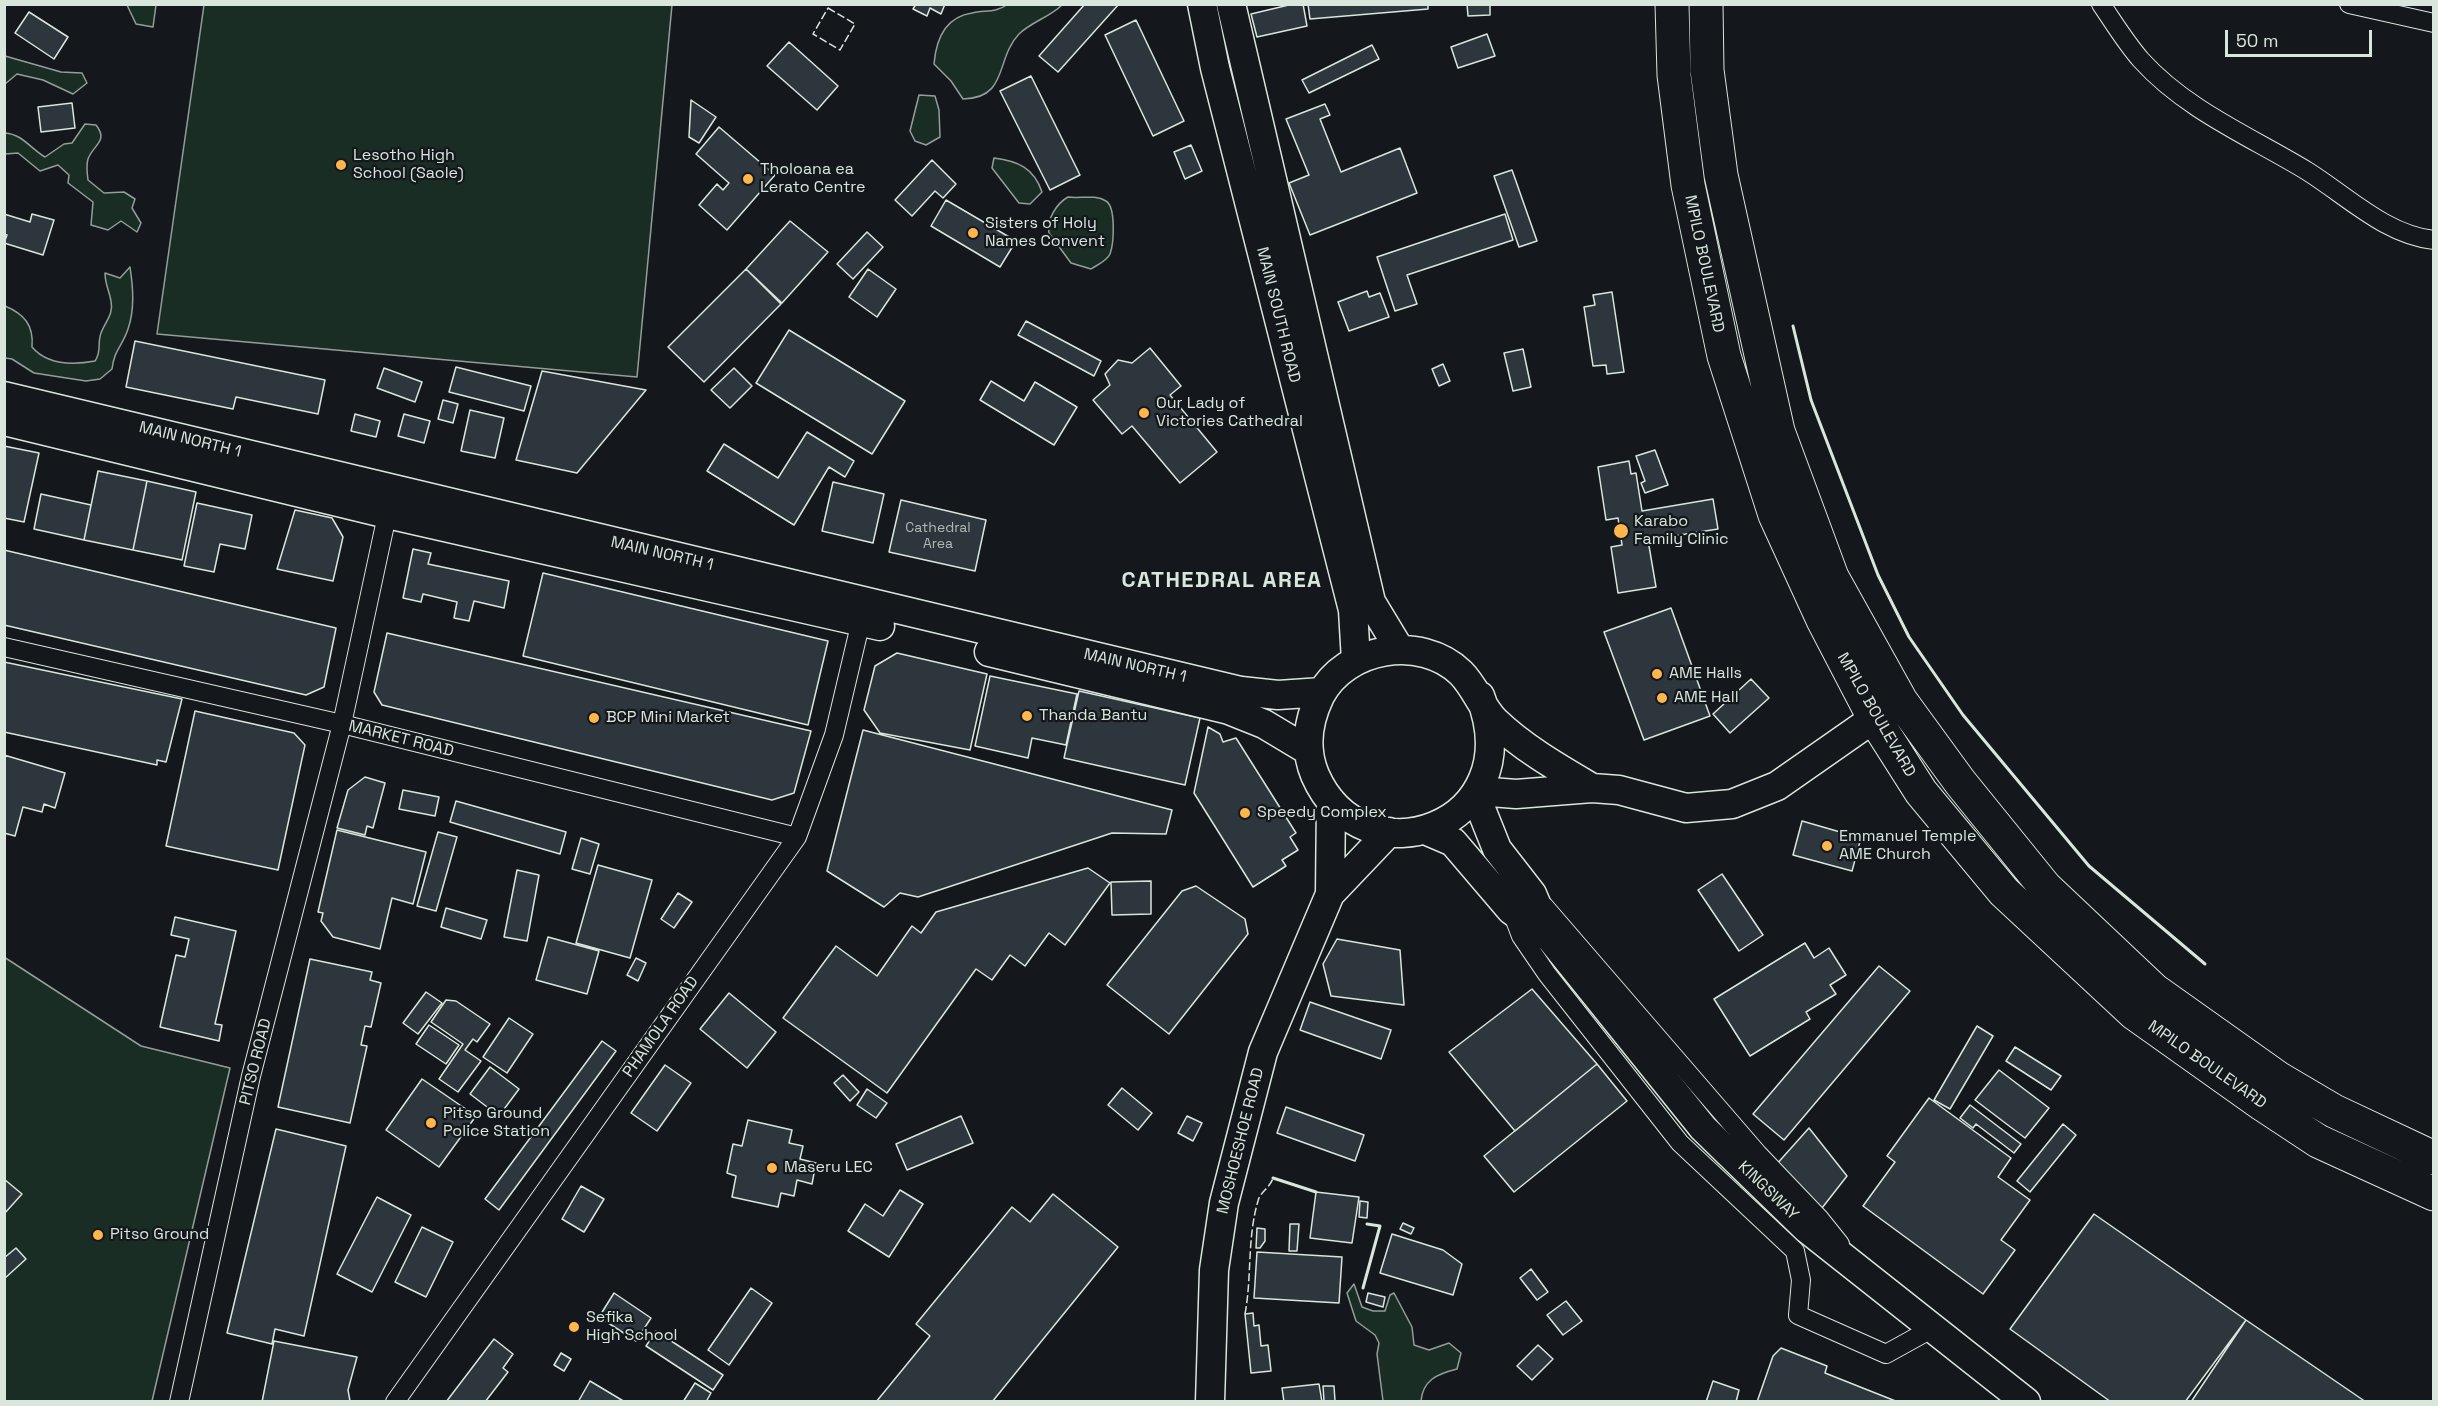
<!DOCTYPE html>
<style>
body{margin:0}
#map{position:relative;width:2438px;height:1406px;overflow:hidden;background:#14181c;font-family:"Space Grotesk",sans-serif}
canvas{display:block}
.frame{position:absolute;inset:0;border:6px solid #d8e6dc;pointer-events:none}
.scale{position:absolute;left:2225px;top:30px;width:147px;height:27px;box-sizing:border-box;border:3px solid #d8e6dc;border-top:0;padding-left:8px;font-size:18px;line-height:21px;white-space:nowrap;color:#d8e6dc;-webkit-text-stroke:4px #14181c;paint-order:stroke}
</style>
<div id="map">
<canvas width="2438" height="1406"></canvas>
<div class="frame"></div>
<div class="scale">50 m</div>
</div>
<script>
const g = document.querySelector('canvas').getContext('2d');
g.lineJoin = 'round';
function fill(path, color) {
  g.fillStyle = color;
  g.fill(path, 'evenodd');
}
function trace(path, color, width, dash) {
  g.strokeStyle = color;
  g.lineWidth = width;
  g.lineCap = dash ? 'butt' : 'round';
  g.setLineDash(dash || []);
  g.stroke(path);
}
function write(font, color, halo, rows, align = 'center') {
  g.font = font + ' "Space Grotesk",sans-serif';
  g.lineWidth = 4.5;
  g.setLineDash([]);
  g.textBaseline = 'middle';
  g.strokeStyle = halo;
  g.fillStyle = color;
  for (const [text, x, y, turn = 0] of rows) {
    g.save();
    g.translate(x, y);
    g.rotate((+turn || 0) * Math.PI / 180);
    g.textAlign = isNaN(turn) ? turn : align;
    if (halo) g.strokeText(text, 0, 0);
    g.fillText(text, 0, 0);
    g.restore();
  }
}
const green = new Path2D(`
 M1008,4L1062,5C1050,17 1031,22 1019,34C995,59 1009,98 963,99L951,81L934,64C936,40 945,17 972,13C985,10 996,13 1008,4Z
 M127,5H156L153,27L136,24Z
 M204,5H672L637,377L157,334Z
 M5,56L61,72L82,73L87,83L73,94L43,80L17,74L5,84Z
 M919,95L935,96L939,110L940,137L926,145L915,141L910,131Z
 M85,124L96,125C109,141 93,145 88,159C86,166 87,173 88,180L104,193L124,192L135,199L132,208L141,223L137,232L121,221L108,230L91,225L93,202L68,183L69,175L58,165L40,171L18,153L5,154V133C22,134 30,148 45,157L64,144L72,143Z
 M994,158C1018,161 1034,168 1042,192L1030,204L1019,203L992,168Z
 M1068,197C1080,199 1095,194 1106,201C1116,207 1114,243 1110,254C1107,261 1097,265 1091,269L1071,263L1049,233C1046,220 1057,203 1068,197Z
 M130,267C133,287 135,309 128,329C123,345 114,350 112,369L100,379L86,381L34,373L12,359L5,358V306C24,314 34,325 32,347C47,365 73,365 95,361C102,351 97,344 101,333C105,322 114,314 111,301C109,290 105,284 105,273L120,278Z
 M4,957L141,1046L230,1068L152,1401H5Z
 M1354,1284L1362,1307L1373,1311H1385L1390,1295L1394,1293L1412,1327L1414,1345L1429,1350L1449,1343L1461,1353L1457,1369C1437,1374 1423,1380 1421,1401H1383L1377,1354L1379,1343L1375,1335L1356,1321L1347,1293Z`);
fill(green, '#1a2d24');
trace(green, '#939e99', 1.5);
const building = new Path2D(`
 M916,4H945L941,14L930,8L927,16L913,9Z
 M1085,4H1119L1058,72L1039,56Z
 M1293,4H1303L1307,26L1257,37L1251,14Z
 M1308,4H1428V9L1310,19Z
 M1467,4H1490V15L1468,16Z
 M29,12L68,37L54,59L15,33Z
 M1136,20L1184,121L1153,136L1105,35Z
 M1487,34L1495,56L1458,68L1451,47Z
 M789,42L838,86L817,110L767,66Z
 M1372,45L1379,59L1309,93L1302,80Z
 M1031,76L1080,175L1050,190L1000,91Z
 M691,100L716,117L699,143L689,137Z
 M72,103L75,128L41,132L38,107Z
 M1325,104L1330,115L1320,119L1341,172L1400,148L1417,193L1310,235L1289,183L1309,175L1286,119Z
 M719,127L775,175L727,230L699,205L717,184L723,190L729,183L696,154Z
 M1191,145L1202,171L1185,179L1174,152Z
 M932,160L956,184L943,198L935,191L912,216L895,200Z
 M1512,170L1537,241L1519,247L1494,176Z
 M946,200L1016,241L1000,267L931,226Z
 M4,214L30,222L32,214L54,220L43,255L4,243L7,235L4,234Z
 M1505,214L1513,240L1407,275L1417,304L1395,311L1377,257Z
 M790,221L828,252L782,303L746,269Z
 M867,232L883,247L853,279L837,264Z
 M746,269L781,304L704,382L668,347Z
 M868,269L896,289L877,317L849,297Z
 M1367,291L1369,297L1380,293L1389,317L1349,331L1338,302Z
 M1612,292L1624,372L1607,374L1606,365L1593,366L1584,307L1595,305L1593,295Z
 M1026,321L1101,361L1094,376L1018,335Z
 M789,330L905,401L872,454L756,383Z
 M135,341L325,380L318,414L236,397L233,409L126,387Z
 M1150,348L1181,386L1170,395L1217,452L1180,483L1132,426L1122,434L1093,400L1110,385L1105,374L1118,360L1132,363Z
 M1523,349L1531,387L1513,391L1504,353Z
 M1443,364L1450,381L1439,386L1432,369Z
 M456,367L531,386L524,411L449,392Z
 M384,368L422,382L415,402L377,388Z
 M734,368L752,386L730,408L711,390Z
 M542,371L646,390L577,473L516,460Z
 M991,381L1024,401L1035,382L1077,407L1054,445L980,400Z
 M443,400L458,404L453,423L438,419Z
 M470,410L504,418L495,458L461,451Z
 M355,414L380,421L376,437L351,431Z
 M404,414L430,421L424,443L398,436Z
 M807,432L854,461L845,477L829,467L794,525L707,471L724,444L778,478Z
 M4,446L39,453L24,522L4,518Z
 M1655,450L1668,485L1645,493L1641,483L1645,481L1636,456Z
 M1629,461L1631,474L1636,473L1642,511L1713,499L1718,529L1648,540L1656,587L1618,593L1611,547L1622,545L1618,518L1606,520L1598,467Z
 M98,471L147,481L133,550L84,540Z
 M147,481L196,492L182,560L133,550Z
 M833,482L884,494L873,543L822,531Z
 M41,494L91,505L84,540L34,529Z
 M901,500L986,520L975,571L889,552Z
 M197,503L252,515L245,549L220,544L214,572L184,566Z
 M295,510L332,518L343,537L333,581L277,569Z
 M413,549L431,553L428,564L509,581L504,608L474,601L469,621L454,618L457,602L423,594L421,602L403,598Z
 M4,550L336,628L324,687L306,695L4,625Z
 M543,573L828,641L808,725L523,656Z
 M1671,608L1710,716L1644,740L1604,632Z
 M387,633L811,731L794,793L772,800L382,705L374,692Z
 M897,653L987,674L970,750L880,733L864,710L875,666Z
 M4,662L182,699L166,762L157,760V765L4,732Z
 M990,676L1077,694L1066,745L1032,738L1028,758L975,746Z
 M1751,679L1769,698L1730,733L1713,714Z
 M1079,691L1200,718L1185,785L1064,758Z
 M195,711L294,733L305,745L278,870L166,846Z
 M1208,727L1220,734L1223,742L1236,738L1296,833L1290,837L1298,850L1282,860L1286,866L1253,887L1194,793Z
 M863,730L1172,810L1166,834L1112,833L918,897L900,893L884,907L827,871Z
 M4,755L65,773L55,808L44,804L42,812L23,807L15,836L4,833Z
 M365,777L385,783L373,828L367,826L365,835L337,828L348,790Z
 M403,790L439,797L435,816L399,809Z
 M456,801L566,832L560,854L450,822Z
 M1802,821L1861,838L1852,871L1793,855Z
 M337,830L426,852L413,904L392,898L380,949L333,937L321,921L323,913L318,912Z
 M438,832L457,837L436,911L417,906Z
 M581,838L599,844L590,874L572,869Z
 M598,865L652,880L630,958L576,943Z
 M1088,868L1110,883L1065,945L1049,933L1025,966L1010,955L992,980L976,969L887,1093L783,1018L836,946L877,976L912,926L921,933L936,912Z
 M517,870L539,875L527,941L504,937Z
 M1722,874L1763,935L1739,951L1698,890Z
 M1151,881V914L1112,915L1111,882Z
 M1196,886L1245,919L1248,934L1169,1034L1107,985L1182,891Z
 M678,893L692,902L674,928L661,919Z
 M446,908L487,920L481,939L441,927Z
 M175,917L236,931L215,1024L222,1025L219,1041L160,1027L176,955L185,957L189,939L171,935Z
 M548,937L599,951L587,994L536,980Z
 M1337,939L1400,950L1404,1005L1331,996L1323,964Z
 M1805,943L1814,958L1829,948L1846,975L1830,985L1836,994L1806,1012L1810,1019L1750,1056L1714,999Z
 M636,958L646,963L638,981L627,975Z
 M310,959L372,972L370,980L381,983L371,1027L365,1026L361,1045L367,1046L350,1123L278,1107Z
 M1879,966L1910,991L1784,1140L1753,1114Z
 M1532,989L1597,1064L1515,1131L1449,1052Z
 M426,992L442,1003L418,1034L403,1023Z
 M729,993L776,1032L747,1068L700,1029Z
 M446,1000L456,1001L490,1024L477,1042L473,1039L465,1050L481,1061L458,1092L439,1079L463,1044L431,1022Z
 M1310,1002L1391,1030L1381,1059L1300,1030Z
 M509,1018L533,1034L507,1073L483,1057Z
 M429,1025L459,1045L446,1064L416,1044Z
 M1977,1026L1993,1036L1950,1109L1934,1100Z
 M602,1041L616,1051L499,1210L485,1199Z
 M2015,1047L2061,1076L2051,1090L2006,1061Z
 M1597,1064L1627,1101L1514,1192L1484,1156Z
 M665,1065L691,1083L657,1131L631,1113Z
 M490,1067L519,1089L499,1116L470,1094Z
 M1999,1070L2049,1108L2025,1138L1975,1100Z
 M843,1075L859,1092L850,1101L834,1083Z
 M422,1079L476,1116L439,1167L386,1130Z
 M1122,1088L1152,1113L1138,1130L1108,1105Z
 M867,1089L887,1103L876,1118L857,1105Z
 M1929,1098L2011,1158L1998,1177L2030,1200L2001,1240L2015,1250L1983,1294L1863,1206L1895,1162L1887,1156Z
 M1970,1105L2021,1144L2014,1153L1976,1124L1973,1128L1960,1118Z
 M1286,1107L1364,1135L1355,1161L1277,1133Z
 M961,1116L973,1143L907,1170L896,1144Z
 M1187,1116L1202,1123L1193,1141L1178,1133Z
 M748,1120L792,1130L789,1143L803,1146L800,1159L816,1163L812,1184L797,1180L794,1196L781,1193L778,1207L732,1197L736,1176L727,1173L733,1144L742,1146Z
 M2063,1124L2076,1135L2030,1192L2017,1181Z
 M1809,1128L1847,1176L1822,1208L1775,1166Z
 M276,1129L346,1146L304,1336L275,1329L272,1344L227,1333Z
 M4,1179L22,1194L4,1214Z
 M581,1186L604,1199L584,1232L562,1219Z
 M900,1190L923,1204L889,1257L848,1231L865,1204L883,1216Z
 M1316,1192L1359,1197L1352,1243L1310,1238Z
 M1053,1194L1118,1247L992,1402H876L930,1336L916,1324L1012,1207L1030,1222Z
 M377,1197L411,1215L372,1292L337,1274Z
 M1360,1201L1368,1202L1367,1218L1359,1217Z
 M2094,1214L2246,1320L2185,1402H2111L2010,1329Z
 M1403,1223L1414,1228L1411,1234L1400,1229Z
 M1290,1224H1299L1297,1251H1289Z
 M422,1227L453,1242L426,1297L395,1282Z
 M1257,1228L1265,1229V1241L1260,1248H1256Z
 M1392,1234L1443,1250L1462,1264L1453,1295L1380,1273Z
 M16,1248L26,1259L4,1279V1258Z
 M1257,1252L1342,1257L1339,1303L1254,1298Z
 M1531,1269L1548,1292L1537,1300L1520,1278Z
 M751,1288L772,1303L729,1365L708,1350Z
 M614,1293L651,1318L636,1341L599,1317Z
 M1368,1293L1385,1297L1383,1307L1366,1302Z
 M1566,1301L1582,1321L1563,1335L1547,1315Z
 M1253,1313L1254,1326L1259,1325L1261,1346L1268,1345L1271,1371L1251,1373L1245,1314Z
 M2246,1320L2366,1402H2191Z
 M656,1331L723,1375L713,1390L646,1346Z
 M494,1339L513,1354L503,1368L508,1372L485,1402H446Z
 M274,1341L357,1357L348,1390L350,1401L262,1402Z
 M1538,1345L1553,1359L1532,1380L1517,1366Z
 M1781,1348L1827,1366L1825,1373L1898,1402H1757L1773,1356Z
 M561,1353L571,1359L564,1371L554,1365Z
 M590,1381L625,1402H578Z
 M1713,1381L1739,1390L1736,1402H1706Z
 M695,1383L711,1393L706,1402H683Z
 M1319,1384L1322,1402H1284L1282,1388Z
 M1323,1386H1334L1335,1401H1324Z`);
fill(building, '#2c363c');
trace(building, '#d8e6dc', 1.5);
const street = new Path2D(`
 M2101,4C2114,23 2126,43 2141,60C2186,110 2251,137 2307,171C2347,196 2386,235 2434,240
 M2349,4L2434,23
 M4,647L342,724L797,837
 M1544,906L1758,1154L1820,1219L1840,1244
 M1512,912L1521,936L1547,974L1680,1143L1795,1251L1801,1280L1798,1315L1886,1354L1933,1328
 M179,1402L251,1076L342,724L389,506
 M395,1402L797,837L834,735L861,621`);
const primary = new Path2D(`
 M1202,4L1215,68L1353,610L1356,661
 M1231,4L1371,602L1400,650
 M4,396L1241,691L1278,695L1322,692
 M4,421L387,514L880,626
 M989,652L1229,710L1264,724L1309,751
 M1480,696C1532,827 1363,885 1315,775C1304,749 1308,721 1320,696C1345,647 1421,634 1461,673C1475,687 1482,708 1495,721C1523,748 1558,768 1592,788
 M1478,791L1516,794L1592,788L1619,790L1686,808L1732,804L1777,786L1893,705
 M1475,794L1497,849L1532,894L1551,939
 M1425,830L1453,842L1511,910L1551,939L1703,1128L1806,1228L2026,1402
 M1330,894L1331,801
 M1210,1402L1214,1270L1224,1203L1263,1052L1330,894L1389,832`);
const highway = new Path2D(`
 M1672,4L1674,75L1688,185L1724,356L1775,515L1823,620L1874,718L1921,792L2004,892L2134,1013L2262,1104L2318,1141L2434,1194
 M1706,4L1707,70L1721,175L1778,431L1832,577L1901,701L1960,782L2045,887L2154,990L2278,1078L2334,1111L2434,1158`);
trace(street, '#d8e6dc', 20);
trace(primary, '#d8e6dc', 31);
trace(highway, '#d8e6dc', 35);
trace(street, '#14181c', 18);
trace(primary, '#14181c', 28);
trace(highway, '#14181c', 33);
trace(new Path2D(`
 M828,8L855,24L840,50L813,34Z
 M1245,1314C1252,1277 1247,1238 1258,1201C1260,1192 1270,1188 1273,1178`), '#d8e6dc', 1.5, [8, 3]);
trace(new Path2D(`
 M1793,326L1811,400L1878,575L1909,637L1963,715L2089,866L2205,964
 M1273,1178L1316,1192
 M1363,1288L1380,1226L1367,1224`), '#d8e6dc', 3);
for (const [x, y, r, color] of [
 [341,165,6,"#ffb74d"],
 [748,179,6,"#ffb74d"],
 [973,233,6,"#ffb74d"],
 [1144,413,6,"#ffb74d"],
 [1621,531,8,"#ffb74d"],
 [1657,674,6,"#ffb74d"],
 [1662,698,6,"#ffb74d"],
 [1027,716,6,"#ffb74d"],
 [594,718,6,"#ffb74d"],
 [1245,813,6,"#ffb74d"],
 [1827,846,6,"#ffb74d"],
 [431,1123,6,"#ffb74d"],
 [772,1168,6,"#ffb74d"],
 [98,1235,6,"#ffb74d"],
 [574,1327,6,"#ffb74d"]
]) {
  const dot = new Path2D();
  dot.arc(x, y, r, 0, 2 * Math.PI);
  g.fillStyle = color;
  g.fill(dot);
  trace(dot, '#14181c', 2);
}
write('14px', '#adbab4', null, [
 ["Cathedral",938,528],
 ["Area",938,544]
]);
write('16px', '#d8e6dc', '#14181c', [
 ["Lesotho High",353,156],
 ["School (Saole)",353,174],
 ["Tholoana ea",760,170],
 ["Lerato Centre",760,188],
 ["Sisters of Holy",985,224],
 ["Names Convent",985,242],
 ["Our Lady of",1156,404],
 ["Victories Cathedral",1156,422],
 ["Karabo",1634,522],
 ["Family Clinic",1634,540],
 ["AME Halls",1669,674],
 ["AME Hall",1674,698],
 ["Thanda Bantu",1039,716],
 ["BCP Mini Market",606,718],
 ["Speedy Complex",1257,813],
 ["Emmanuel Temple",1839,837],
 ["AME Church",1839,855],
 ["Pitso Ground",443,1114],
 ["Police Station",443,1132],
 ["Maseru LEC",784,1168],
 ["Pitso Ground",110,1235],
 ["Sefika",586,1318],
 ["High School",586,1336]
], 'left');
write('16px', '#d8e6dc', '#14181c', [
 ["MPILO BOULEVARD",1704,264,78],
 ["MAIN SOUTH ROAD",1278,315,76],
 ["MAIN NORTH 1",190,440,14],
 ["MAIN NORTH 1",662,554,13],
 ["MAIN NORTH 1",1135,666,13],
 ["MPILO BOULEVARD",1876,715,60],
 ["MARKET ROAD",401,739,14],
 ["PHAMOLA ROAD",661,1027,-55],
 ["PITSO ROAD",256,1062,-76],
 ["MPILO BOULEVARD",2207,1065,35],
 ["MOSHOESHOE ROAD",1241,1141,-76],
 ["KINGSWAY",1768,1191,44]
]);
g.letterSpacing = '1.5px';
write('bold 22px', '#d8e6dc', '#14181c', [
 ["CATHEDRAL AREA",1222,581]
]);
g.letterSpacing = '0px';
</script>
